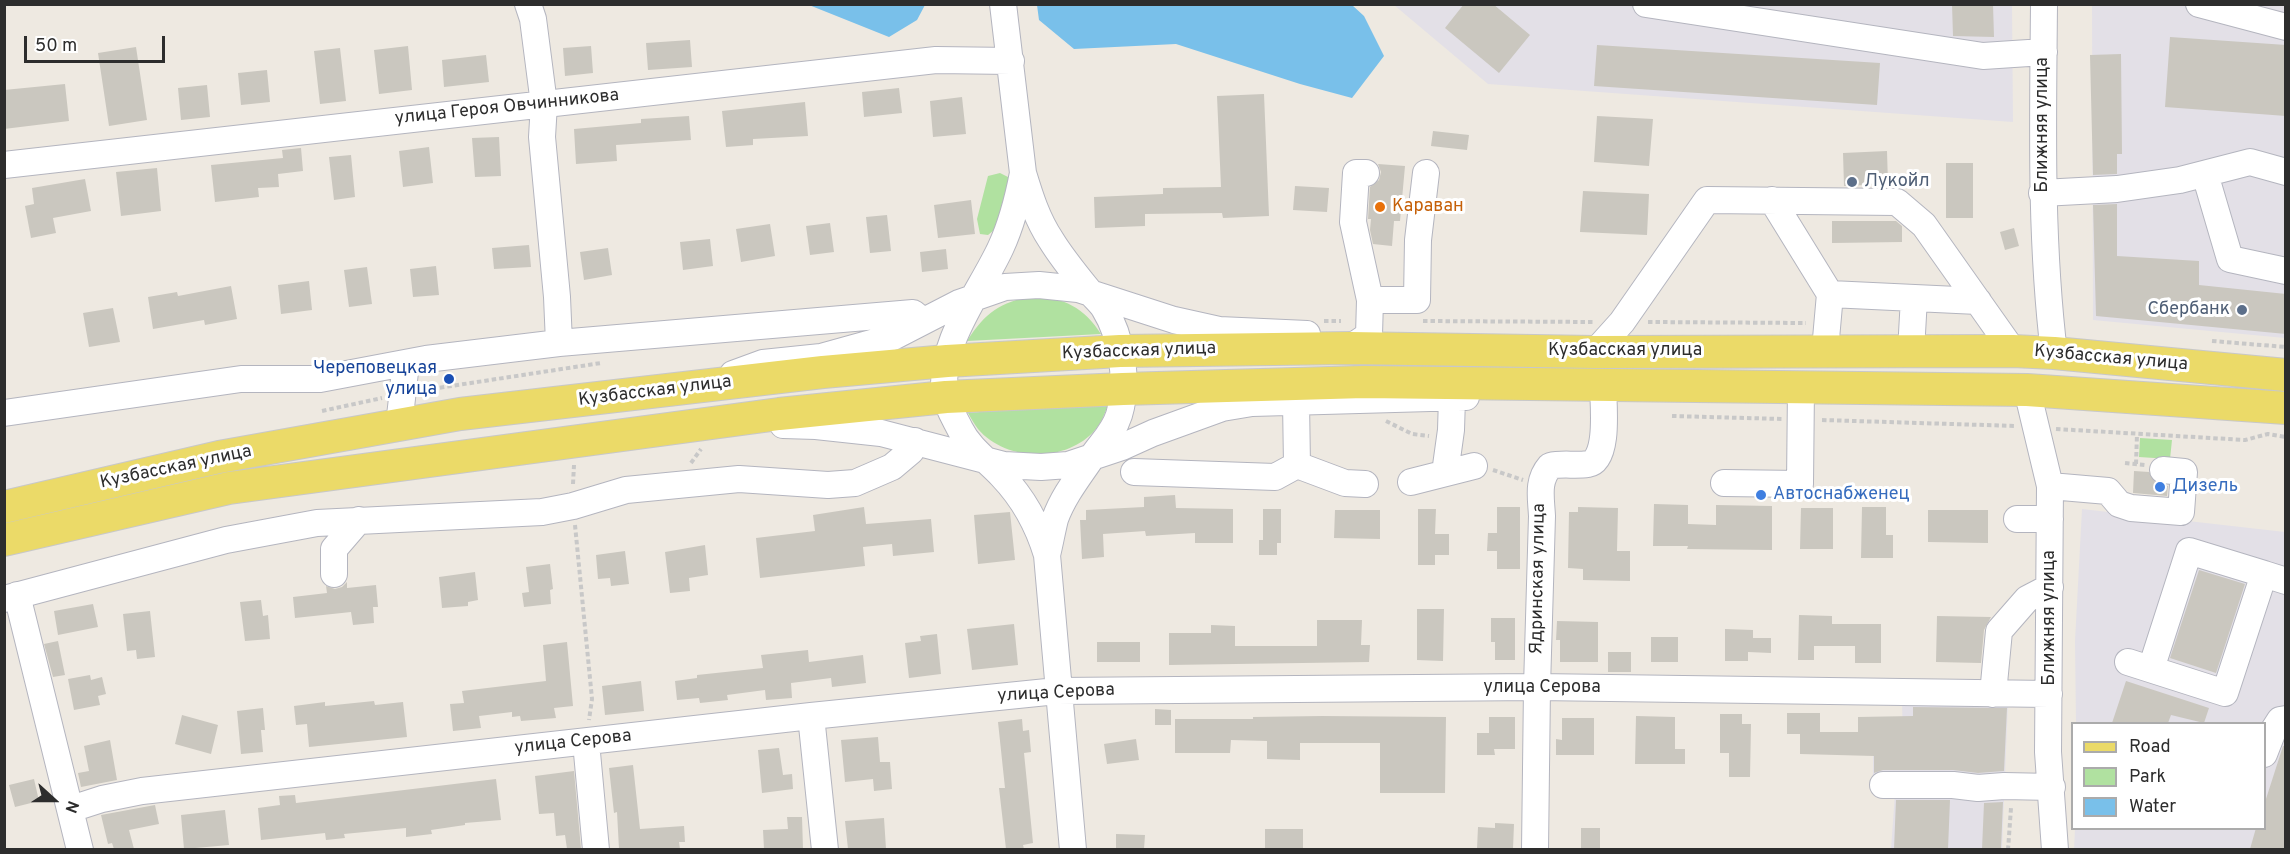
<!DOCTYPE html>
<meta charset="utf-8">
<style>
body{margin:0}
#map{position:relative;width:2290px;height:854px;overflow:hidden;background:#eee9e1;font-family:Overpass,sans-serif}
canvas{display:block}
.frame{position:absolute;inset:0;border:6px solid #2d2d2d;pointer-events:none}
.legend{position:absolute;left:2071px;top:722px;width:195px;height:108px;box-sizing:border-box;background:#fff;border:2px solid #ababab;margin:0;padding:8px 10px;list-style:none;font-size:18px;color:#2d2d2d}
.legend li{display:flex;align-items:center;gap:12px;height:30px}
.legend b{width:30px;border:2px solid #ababab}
.north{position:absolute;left:24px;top:770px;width:60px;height:60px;-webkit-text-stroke:4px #fff;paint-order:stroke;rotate:111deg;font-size:16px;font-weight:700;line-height:24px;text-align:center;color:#2d2d2d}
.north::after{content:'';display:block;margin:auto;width:21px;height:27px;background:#2d2d2d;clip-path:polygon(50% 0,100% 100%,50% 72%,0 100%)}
.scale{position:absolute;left:24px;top:36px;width:141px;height:27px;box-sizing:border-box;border:3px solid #2d2d2d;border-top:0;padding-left:8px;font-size:18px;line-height:21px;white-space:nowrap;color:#2d2d2d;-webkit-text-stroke:4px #fff;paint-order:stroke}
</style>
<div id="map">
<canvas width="2290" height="854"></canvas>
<div class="frame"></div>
<ul class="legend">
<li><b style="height:8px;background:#ebda68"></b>Road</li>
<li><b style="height:16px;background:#b0e1a0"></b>Park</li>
<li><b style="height:16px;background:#79c0ea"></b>Water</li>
</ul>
<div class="north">N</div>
<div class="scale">50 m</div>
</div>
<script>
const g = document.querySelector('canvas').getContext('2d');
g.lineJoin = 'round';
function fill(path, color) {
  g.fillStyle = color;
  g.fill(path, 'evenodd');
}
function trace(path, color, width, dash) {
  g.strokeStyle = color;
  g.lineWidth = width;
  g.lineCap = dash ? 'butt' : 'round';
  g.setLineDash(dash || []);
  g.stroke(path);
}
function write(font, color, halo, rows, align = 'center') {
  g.font = font + ' Overpass,sans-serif';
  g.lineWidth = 6;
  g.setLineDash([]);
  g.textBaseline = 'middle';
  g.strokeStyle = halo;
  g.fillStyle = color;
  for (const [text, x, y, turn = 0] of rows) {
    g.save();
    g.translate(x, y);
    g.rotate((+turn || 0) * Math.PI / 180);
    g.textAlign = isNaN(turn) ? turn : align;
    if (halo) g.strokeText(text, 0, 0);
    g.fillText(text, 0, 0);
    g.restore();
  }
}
fill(new Path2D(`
 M1394,5H2012L2013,122L1488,84Z
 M2092,5H2285V338L2093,320Z
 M2082,509L2285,532V849L2074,850L2075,829L2264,828V724L2076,723L2075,641Z
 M1902,700L2008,702L2002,849H1891L1895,793L1873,794V748L1903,747Z`), '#e3e0e7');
fill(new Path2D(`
 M1000,173L1008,177L1010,183L999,226L988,235L980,234L977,219L988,176Z
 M1033,296C1064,298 1084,307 1101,334L967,341C985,313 1000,302 1033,296Z
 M1109,401C1106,411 1102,422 1095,430C1067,463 1006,462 978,429C974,424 971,418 968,413Z
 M2140,438L2172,440L2170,459L2139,457Z`), '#b0e1a0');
fill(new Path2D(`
 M809,5H925L917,20L889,37Z
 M1037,5H1352L1364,16L1384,56L1352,98L1300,84L1176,44L1074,49L1039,20Z`), '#79c0ea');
fill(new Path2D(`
 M1464,4H1493L1530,35L1499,73L1445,28Z
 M1952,4H1993L1994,37L1953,36Z
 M2170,37L2286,45V116L2165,107Z
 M690,40L692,67L648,70L646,43Z
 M1597,45L1880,63L1877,105L1594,86Z
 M408,46L412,90L379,94L374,50Z
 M591,46L593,73L565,76L563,48Z
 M136,47L147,120L109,126L98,53Z
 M340,48L346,101L320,104L314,51Z
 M2121,54L2122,154H2117V174L2093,175L2090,55Z
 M486,55L489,82L444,87L442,60Z
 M267,70L270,102L241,105L238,73Z
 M65,84L69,121L4,129V90Z
 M207,85L210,117L181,120L178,88Z
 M899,88L902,113L864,117L862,92Z
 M1264,94L1269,216L1223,218L1222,213L1145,214V226L1095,228L1094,197L1163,194V188L1221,187L1217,96Z
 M962,97L966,134L933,137L930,101Z
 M805,102L808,136L753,139V145L726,147L722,111Z
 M689,116L691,140L616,145L617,161L576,164L574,129L641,123V119Z
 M1597,116L1653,119L1649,166L1594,162Z
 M1433,131L1469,135L1467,150L1431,146Z
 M499,137L501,176L475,177L472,138Z
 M429,147L433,183L403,187L399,151Z
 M301,148L303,171L278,174L279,187L258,188L259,197L215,202L211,165L283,158L282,150Z
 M1887,151L1888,184L1844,186L1843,153Z
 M351,155L355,197L334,200L329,157Z
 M1946,163H1973V218H1946Z
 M1378,164L1405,166L1400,221H1394L1392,246L1373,244L1370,230L1371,219H1368L1370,187L1379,180L1381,172Z
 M157,168L161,211L121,216L116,172Z
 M85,179L91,211L53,218L56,233L31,238L25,206L34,204L32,188Z
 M1295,186L1329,188L1327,212L1293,210Z
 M1583,191L1649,194L1647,235L1580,232Z
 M971,200L975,234L938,238L934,205Z
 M2117,204V256L2199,261V285L2286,294V334L2096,316L2093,205Z
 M887,215L891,251L870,253L866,217Z
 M1832,221H1896L1902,226V242L1832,243Z
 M830,223L834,252L810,255L806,226Z
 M770,224L775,256L741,262L736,229Z
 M2014,228L2019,246L2005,250L2000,232Z
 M710,239L713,266L683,270L680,242Z
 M529,245L531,267L494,269L492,248Z
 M608,248L612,275L584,280L580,252Z
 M946,249L948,269L922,272L920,252Z
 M436,266L439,295L413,297L410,269Z
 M367,267L372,304L349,307L344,270Z
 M309,281L312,310L281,314L278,285Z
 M231,286L237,319L205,325L204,320L153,329L148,297L177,292L178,296Z
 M113,308L120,342L89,347L83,313Z
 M2134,471L2149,472L2155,482L2168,486L2167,496L2133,493Z
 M1175,495L1176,508L1233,509V543H1195V533L1146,536L1145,531L1103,534L1104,557L1082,559L1080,520H1086V510L1144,507V497Z
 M1654,504L1688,505V524L1716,525V505L1772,506V550L1687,549L1688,546H1653Z
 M864,507L866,524L931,519L934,552L893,556L892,544L863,547L865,566L760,578L756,538L815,531L813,515Z
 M1497,507H1520V569H1497V551H1487L1488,533H1497Z
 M1578,507L1618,508L1617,551H1630V581L1583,580V569L1568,568L1569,512H1578Z
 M1862,507H1886V535H1893V558H1861Z
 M1801,508H1833V549H1800Z
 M1263,509H1281V543H1277V555H1259V540H1263Z
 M1418,509H1436L1435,534H1449V555H1435V565H1418Z
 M1335,510H1380V539L1334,538Z
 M1928,510H1988V543L1928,542Z
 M1010,512L1015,560L978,564L974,515Z
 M705,545L708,575L689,578L690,591L670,593L665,552Z
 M625,551L629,584L611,586L610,578L598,579L596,555Z
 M550,564L553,589L550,590L551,604L524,607L522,593L529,592L526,567Z
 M2199,570L2245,584L2216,673L2170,658Z
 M475,572L478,600L468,602V606L442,608L439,577Z
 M347,582V588L376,585L378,607H373L374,623L353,625L351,612L295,618L293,597L327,593L326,586L335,589L342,587Z
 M261,600L263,616L268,615L270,639L245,641L240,602Z
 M93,604L98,627L58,635L54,611Z
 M1417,609H1444L1443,661L1417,660Z
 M150,611L155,657L137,659L136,650L127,651L123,614Z
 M1799,615L1832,616V624H1881V663H1855V646H1814V660H1798Z
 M1937,616L1991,617L1984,630L1981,663L1936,662Z
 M1491,618H1515V660H1495V642H1491Z
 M1317,620H1362L1361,645H1370L1369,662L1169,665V633H1211V625L1235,626V646H1317Z
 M1557,621L1598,622V662H1560V640H1556Z
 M1014,624L1018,665L972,670L967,629Z
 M1725,629L1753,630V638H1771V653L1748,652V661H1725Z
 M937,634L941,674L909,678L905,643L921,641L920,636Z
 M1651,637H1678V662H1651Z
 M58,641L65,675L53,677L44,644Z
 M567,642L573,706L554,708L556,718L521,721L520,716L512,717V712L479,716L481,728L453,731L450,704L464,703L462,691L546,681L543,645Z
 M1097,642H1140V662H1097Z
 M808,650L809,662L863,655L866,683L832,687L831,678L791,683L792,698L766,700L765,690L727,695L728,700L700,703L699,698L677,700L675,681L697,678V675L763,668L761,655Z
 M1608,652H1631V672H1608Z
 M90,675L91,680L102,677L106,694L98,696L100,705L74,710L68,679Z
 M641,681L644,711L605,715L602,686Z
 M2126,681L2209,708L2204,723L2171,715L2168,723H2112Z
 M374,701L375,705L403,702L407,737L309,747L307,724L296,725L294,706L325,702V706Z
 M1913,707L2007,708L2004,771L1978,773L1953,770H1883L1874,773V756L1800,754V734H1787V713H1820V732H1858V717L1913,716Z
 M263,708L265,730H261L263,752L241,754L237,711Z
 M1155,709L1171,710V725H1155Z
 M1720,714H1742V724H1751L1750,777H1729V753H1720Z
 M182,715L218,725L211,754L175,744Z
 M1322,716L1446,717L1445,793H1380V743H1300V760L1267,759V741L1231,740L1230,753H1175V719H1253V717Z
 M1636,716L1675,717V749H1685V764H1635Z
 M1489,717H1515V749H1494L1495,755H1477V733H1489Z
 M1562,718H1594V755H1556V739L1562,740Z
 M1022,719L1023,731L1029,730L1031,752L1024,753L1033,843L1023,845L1024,849H1006L999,788H1005L998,722Z
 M878,737L880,762H890L892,789L874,791L873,779L845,782L841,740Z
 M1136,739L1139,760L1107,764L1104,744Z
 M110,740L117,780L81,787L78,773L89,771L84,746Z
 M2283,746H2286V849H2250L2256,828H2265V802Z
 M779,748L783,775L792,774L793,789L762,793L758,750Z
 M633,765L640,829L684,826L685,842H679L680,849H619L617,812L614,813L609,768Z
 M574,771L581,849H567L565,835L556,836L554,813L539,814L535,776Z
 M34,779L39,801L15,807L9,785Z
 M496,779L501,820L465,823V825L431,830L432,834L406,837V828L344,834L345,838L326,840L325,833L261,840L258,808L280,805L279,796L295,795L296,803Z
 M1896,800H1950L1948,849H1894Z
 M2003,802L2001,849H1982L1984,803Z
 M155,805L159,824L129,830L134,849H114L112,843L108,844L101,815Z
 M225,810L229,845L184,849L181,815Z
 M787,817H802L803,849H764L763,830L788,829Z
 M884,818L886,849H848L845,821Z
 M1495,823L1514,824L1513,849H1477L1478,827L1495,828Z
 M1581,828H1600V849H1581Z
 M1265,829H1303V849H1265Z
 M1116,834L1145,835L1144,849H1116Z`), '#cac7bf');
const minor = new Path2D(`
 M1003,4L1023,173C1030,196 1037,219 1051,240C1062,258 1076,275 1089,291C1094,297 1100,302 1104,308C1122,337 1129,382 1119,415C1113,434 1100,444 1090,460C1077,479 1063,497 1055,519C1052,531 1050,543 1047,555
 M1646,4L1983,56L2044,52
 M2044,4C2043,121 2040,237 2054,353
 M2199,4L2286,27
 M4,165L936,60L1011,61
 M1023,173C1018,199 1012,223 1001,247C981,291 937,344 945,395C947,406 955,419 960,429C970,449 987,460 1002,476C1024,499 1038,525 1047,555L1073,850
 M1366,173H1356L1353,222L1370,300
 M2205,174L2230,259L2286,271
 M2042,193L2117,189L2180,180L2250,162L2286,172
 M1772,200L1830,294L1825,350
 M1830,294L1978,301
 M559,343L913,313L923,321
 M1350,348L1369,335L1370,300H1417L1418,240L1426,173
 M1582,349L1595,352L1622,322L1707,200L1897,202L1924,225L2013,351
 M1911,351L1914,298
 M733,374L763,363L821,357L893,337L959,303L1005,287L1039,285L1078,289L1174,320L1219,330L1307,334
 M2027,390L2050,486L2048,752L2055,850
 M1296,402L1297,465
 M4,413L241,379H320L426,359L559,343L557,297L542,137L544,104L533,19L528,4
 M399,425L406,363
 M783,425L816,426L881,433L1004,465L1041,467L1068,465L1122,447L1153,433L1222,408L1252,403L1466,397
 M1134,472L1275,477L1297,465L1345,483L1365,484
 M1445,473L1451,430L1452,398
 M1411,482L1474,466
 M1724,483L1800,484L1801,387
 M2050,486L2108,491L2119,504L2131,508L2181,512L2184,472L2163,470
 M2017,519H2050
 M334,574V549L359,520
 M17,595L80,850
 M4,599L226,540L317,523L542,512L573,506L626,490L739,479L828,485L855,483L892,467L911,451L915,441
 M2128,662L2225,693L2264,574L2286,581
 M2151,669L2189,551L2264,574
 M1993,694L1999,631L2027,599L2050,587
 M811,716L825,850
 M586,742L596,850
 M2264,754L2273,731L2280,720L2286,719
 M1883,785H1953L1978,788L2004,786L2052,787
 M71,809L102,799L142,791L811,716L1057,691L1537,687L2049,694
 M1535,850L1537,687L1542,516C1541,497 1537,481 1550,466C1562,463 1575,466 1588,464C1610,460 1603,402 1603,385`);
const major = new Path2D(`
 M4,507L219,457L460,414L823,372L947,361L1120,351L1350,348L1595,352L2013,351L2054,353L2286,375
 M4,540L229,488L779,414L946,397L1123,389L1364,382L2027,390L2286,408`);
trace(minor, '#b4b5bf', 28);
trace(major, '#c8c8c8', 34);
trace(new Path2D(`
 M1324,321H1341
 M1423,321L1593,322
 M1648,322L1806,323
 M2212,341L2286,347
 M425,390L601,363
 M322,411L382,398
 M1672,416L1782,419
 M1822,420L2016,426
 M1386,421L1412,434L1429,436
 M2056,429L2245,440L2268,434L2286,437
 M691,463L701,449
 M2125,463L2145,465
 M2136,464L2137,434
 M1493,470L1523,480
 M573,484L574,465
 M575,525L592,699L589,720
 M2008,850L2011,808`), '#c8c8c8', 4, [4.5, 3]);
trace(minor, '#fff', 26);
trace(major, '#ebda68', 32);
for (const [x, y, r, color] of [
 [1852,182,6,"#5c6f8a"],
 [1380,207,6,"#e8710a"],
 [2242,310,6,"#5c6f8a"],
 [449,379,6,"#1a4fb4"],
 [2160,487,6,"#3f7fe0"],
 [1761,495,6,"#3f7fe0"]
]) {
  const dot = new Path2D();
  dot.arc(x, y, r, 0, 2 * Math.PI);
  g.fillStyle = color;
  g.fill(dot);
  trace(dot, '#fff', 2);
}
write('18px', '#2d2d2d', '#fff', [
 ["улица Героя Овчинникова",507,108,-6],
 ["Ближняя улица",2043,125,-90],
 ["Кузбасская улица",1625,351],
 ["Кузбасская улица",1139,352,-2],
 ["Кузбасская улица",2111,359,5],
 ["Кузбасская улица",655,392,-7],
 ["Кузбасская улица",176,468,-12],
 ["Ядринская улица",1539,579,-89],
 ["Ближняя улица",2050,618,-90],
 ["улица Серова",1542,688],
 ["улица Серова",1056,694,-3],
 ["улица Серова",573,743,-6]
]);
write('18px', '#4e5e75', '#fff', [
 ["Лукойл",1864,182],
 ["Сбербанк",2230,310,"right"]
], 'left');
write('18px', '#c56008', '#fff', [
 ["Караван",1392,207]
], 'left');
write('18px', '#164399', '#fff', [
 ["Череповецкая",437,369],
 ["улица",437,390]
], 'right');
write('18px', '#366cbe', '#fff', [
 ["Дизель",2172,487],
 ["Автоснабженец",1773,495]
], 'left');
</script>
